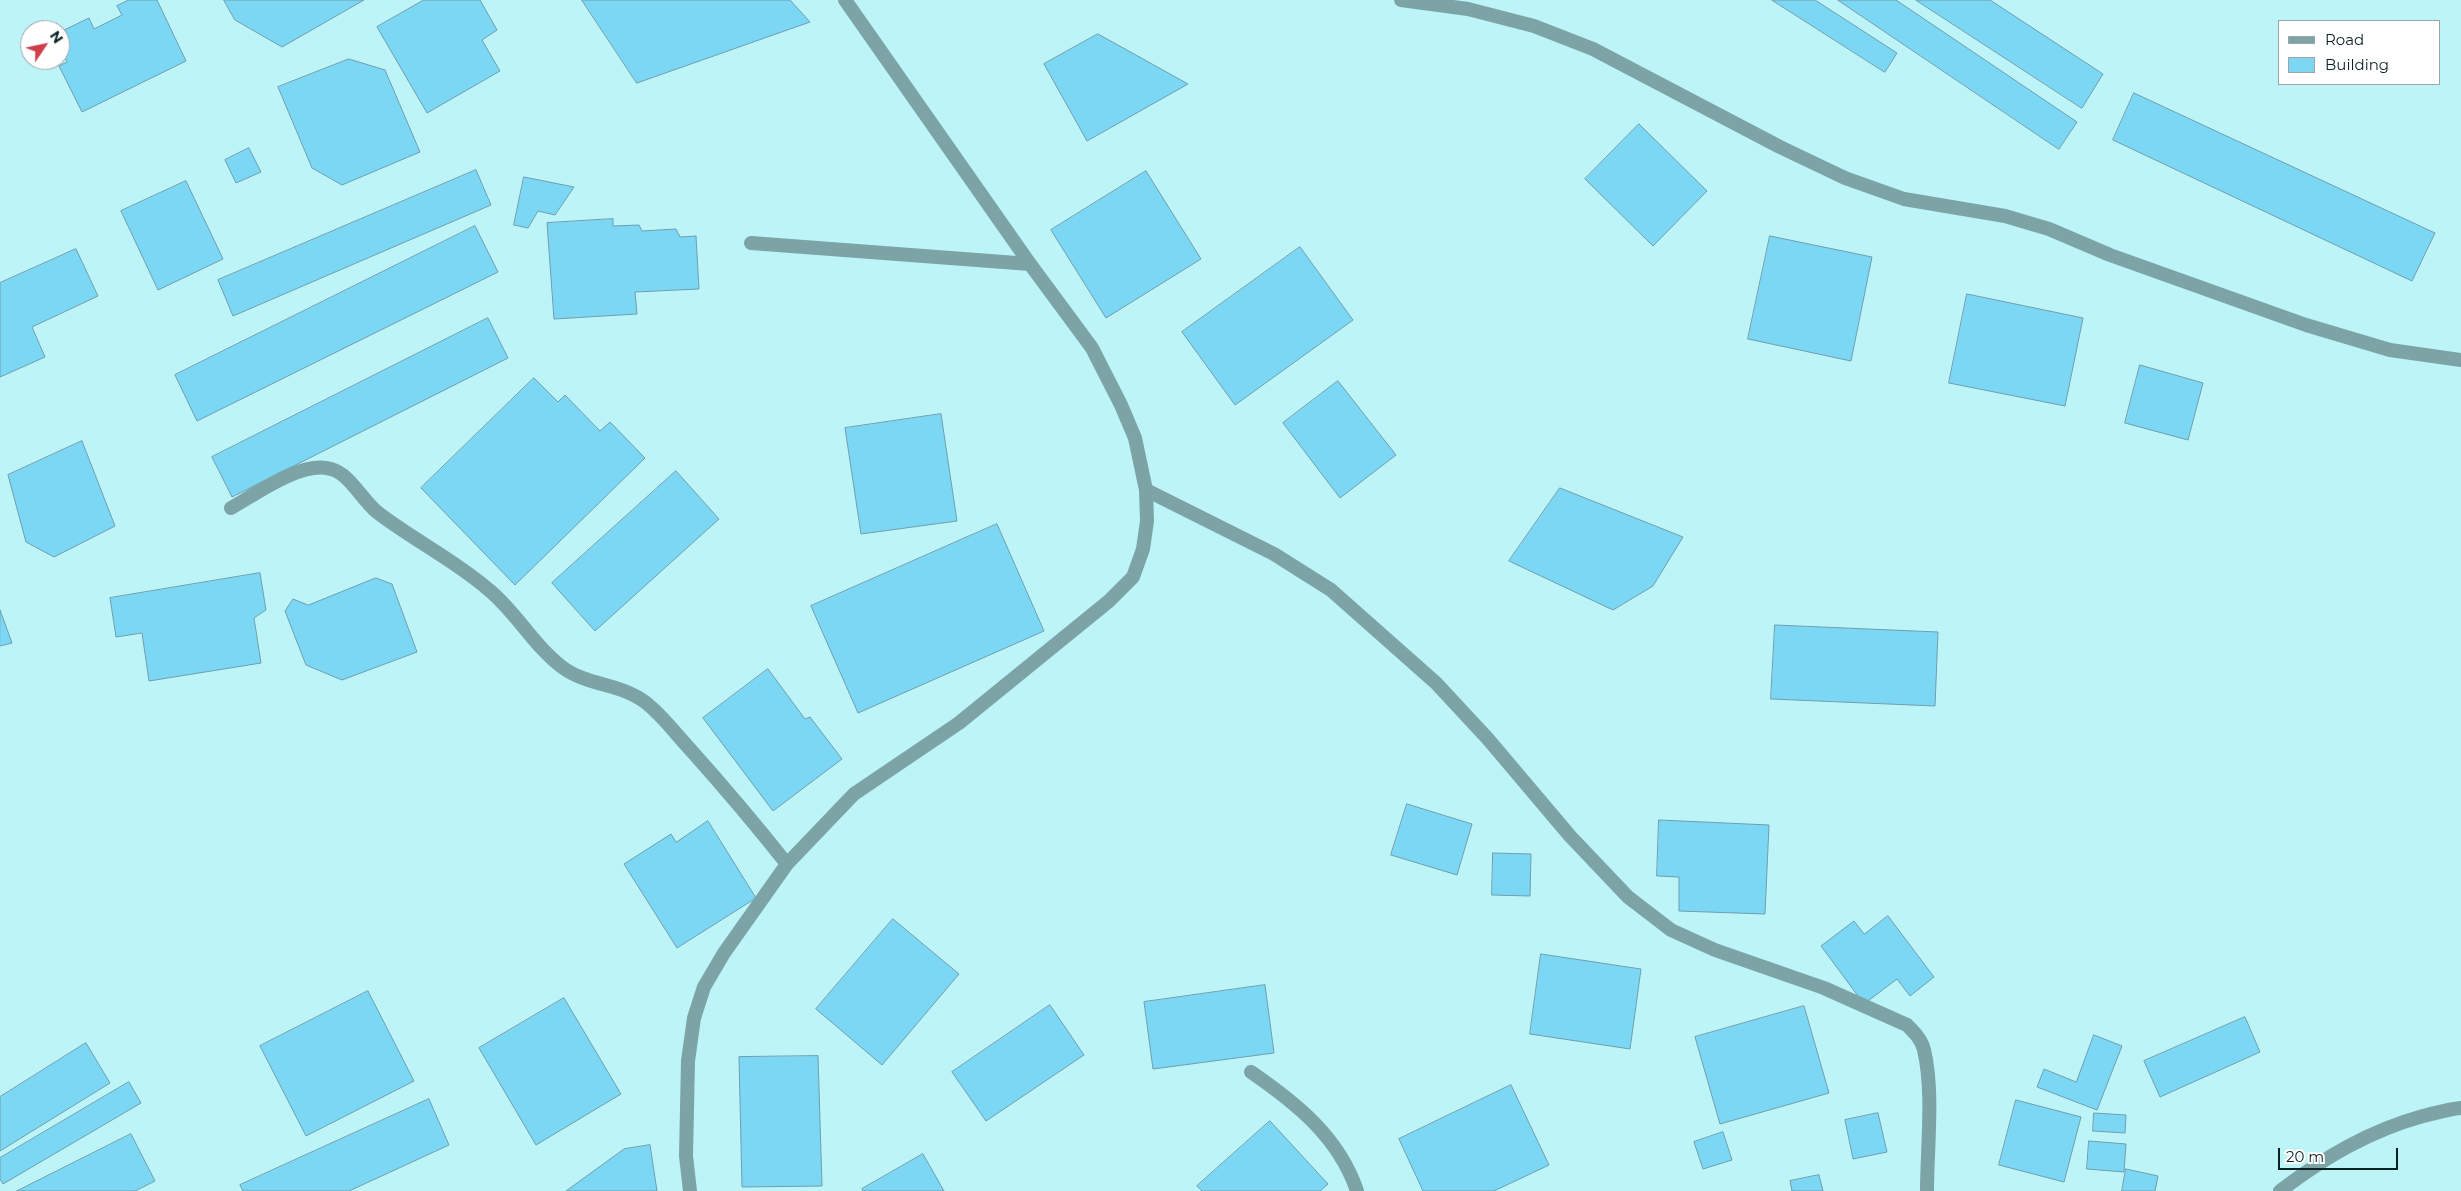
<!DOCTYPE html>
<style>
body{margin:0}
#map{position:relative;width:2461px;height:1191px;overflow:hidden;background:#bcf4f8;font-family:Montserrat,sans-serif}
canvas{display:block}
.legend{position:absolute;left:2278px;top:20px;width:162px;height:65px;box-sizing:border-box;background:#fff;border:1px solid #9da6a7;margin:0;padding:6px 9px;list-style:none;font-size:15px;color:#0b2123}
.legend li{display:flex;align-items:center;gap:10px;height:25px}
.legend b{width:25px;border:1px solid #9da6a7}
.north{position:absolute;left:20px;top:20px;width:50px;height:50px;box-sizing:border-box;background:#fff;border:1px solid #9da6a7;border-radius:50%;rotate:56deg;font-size:14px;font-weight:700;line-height:20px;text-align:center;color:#0b2123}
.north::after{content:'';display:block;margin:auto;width:18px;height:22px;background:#cf3f49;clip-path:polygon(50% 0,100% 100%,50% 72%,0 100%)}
.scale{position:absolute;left:2278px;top:1148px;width:120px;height:22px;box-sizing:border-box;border:2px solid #0b2123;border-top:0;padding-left:6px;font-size:15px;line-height:18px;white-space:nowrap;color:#0b2123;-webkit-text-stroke:4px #fff;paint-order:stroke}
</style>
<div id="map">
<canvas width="2461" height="1191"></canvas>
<ul class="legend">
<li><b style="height:6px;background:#7ca4a6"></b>Road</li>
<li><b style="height:14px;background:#7cd7f5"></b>Building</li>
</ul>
<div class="north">N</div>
<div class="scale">20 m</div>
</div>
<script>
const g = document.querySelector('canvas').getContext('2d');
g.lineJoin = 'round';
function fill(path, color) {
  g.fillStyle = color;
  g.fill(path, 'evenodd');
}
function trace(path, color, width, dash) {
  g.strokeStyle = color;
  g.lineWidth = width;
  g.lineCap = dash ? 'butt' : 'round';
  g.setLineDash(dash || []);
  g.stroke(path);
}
const building = new Path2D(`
 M129,0H157L186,61L82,112L59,66L67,62L60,48V32L89,18L94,29L122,15L117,6Z
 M224,0H364L282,47L235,20Z
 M424,0H480L497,30L482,40L500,71L427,113L377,27Z
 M582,0H790L810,22L637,83Z
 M1772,0H1815L1897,53L1885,72Z
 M1838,0H1896L2077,122L2059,149Z
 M1916,0H1990L2103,74L2082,108Z
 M1098,34L1188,84L1087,141L1044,64Z
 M349,59L385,70L420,152L342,185L312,168L278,87Z
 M2134,93L2435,233L2412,281L2113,140Z
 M1639,124L1707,191L1653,246L1585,179Z
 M249,148L261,172L236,183L225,160Z
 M476,170L491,205L233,316L218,280Z
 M1146,171L1201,259L1106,318L1051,230Z
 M524,177L574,187L555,215L538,211L528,228L514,225Z
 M186,181L223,259L158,290L121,211Z
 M613,219V226L639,225L642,231L676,229L680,237L696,236L699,289L635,292L637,314L554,319L547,223Z
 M475,226L498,272L197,421L175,375Z
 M1770,236L1872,257L1851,361L1748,339Z
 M1300,247L1353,320L1235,405L1182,332Z
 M76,249L98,296L32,327L45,357L0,377V283Z
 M1967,294L2083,318L2065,406L1949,383Z
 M488,318L508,358L232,497L212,457Z
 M2140,365L2203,383L2188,440L2125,423Z
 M534,378L558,402L565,395L600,431L610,422L645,458L515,585L421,488Z
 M1338,381L1396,455L1340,498L1283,423Z
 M941,414L957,521L861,534L845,428Z
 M82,441L115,526L54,557L26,542L8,475Z
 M676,471L719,519L595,631L552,583Z
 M1560,488L1683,537L1653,586L1613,610L1509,561Z
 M997,524L1044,631L858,713L811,606Z
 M260,573L266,610L254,618L261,663L149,681L142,633L116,637L110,598Z
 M376,578L392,584L417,652L342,680L306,665L285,611L293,599L308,605Z
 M0,610L12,643L0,646Z
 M1775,625L1938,632L1935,706L1771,699Z
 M768,669L805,719L810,717L842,759L773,811L703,718Z
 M1407,804L1472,824L1457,875L1391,855Z
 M1659,820L1769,825L1765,914L1679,911V877L1657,876Z
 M708,821L756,898L677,948L624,864L671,834L676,842Z
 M1493,853L1531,854L1530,896L1492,895Z
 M1888,916L1934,977L1910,996L1897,979L1864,1004L1821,946L1854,921L1864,934Z
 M893,919L959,974L882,1065L816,1009Z
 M1541,954L1641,969L1630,1049L1530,1034Z
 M1265,985L1274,1053L1153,1069L1144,1002Z
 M368,991L414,1081L306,1136L260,1046Z
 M564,998L621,1094L536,1145L479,1048Z
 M1050,1005L1084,1055L986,1121L952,1072Z
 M1804,1006L1829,1093L1720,1124L1695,1037Z
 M2245,1017L2260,1052L2160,1097L2144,1061Z
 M2094,1035L2122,1046L2097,1110L2037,1087L2044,1069L2076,1082Z
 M86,1043L110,1083L0,1151V1097Z
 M818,1056L822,1186L742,1187L739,1057Z
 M129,1082L141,1103L3,1184L0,1179V1158Z
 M1511,1085L1549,1165L1494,1191H1423L1399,1139Z
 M429,1099L449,1145L349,1191H243L240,1185Z
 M2016,1100L2081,1117L2064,1182L1999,1165Z
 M1878,1113L1887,1152L1853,1159L1845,1120Z
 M2094,1113L2126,1115L2125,1133L2093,1131Z
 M1270,1121L1328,1184L1320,1191H1202L1197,1186Z
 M1723,1132L1732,1160L1703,1169L1694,1142Z
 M131,1134L155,1181L135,1191H17Z
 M2089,1141L2126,1144L2124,1172L2087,1169Z
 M650,1145L657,1191H566L624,1149Z
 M923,1154L944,1191H863L862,1189Z
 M2126,1169L2158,1176L2155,1191H2122Z
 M1819,1175L1823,1191H1792L1790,1181Z`);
fill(building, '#7cd7f5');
trace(building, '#6e9eae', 1);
trace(new Path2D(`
 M751,243L1030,264`), '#7ca4a6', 14);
trace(new Path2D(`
 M1401,0L1468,9L1534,26L1593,49L1780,147L1845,178L1904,199L2005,216L2049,229L2110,255L2306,325L2390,350L2461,360
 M1146,490L1274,554L1331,590L1436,683L1488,739L1570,836L1628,897L1671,930L1715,950L1824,988L1907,1025C1914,1032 1922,1040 1924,1050C1934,1091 1927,1149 1927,1191
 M231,508C256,494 302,460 331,469C350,474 362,500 377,512C413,540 455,560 489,590C516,612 534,646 562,667C587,686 620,683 645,702C662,715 675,733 689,748C723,786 756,825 787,864
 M1251,1072C1296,1103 1339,1137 1357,1191
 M2280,1191C2325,1157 2369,1131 2423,1116C2436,1113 2448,1109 2461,1108`), '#7ca4a6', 14);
trace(new Path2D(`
 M690,1191L686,1156L688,1061L694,1018L704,987L724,953L787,864L854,794L959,723L1109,601L1133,577L1143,549L1147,521L1146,490L1135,438L1121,405L1092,348L1030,264L845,0`), '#7ca4a6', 14);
</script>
